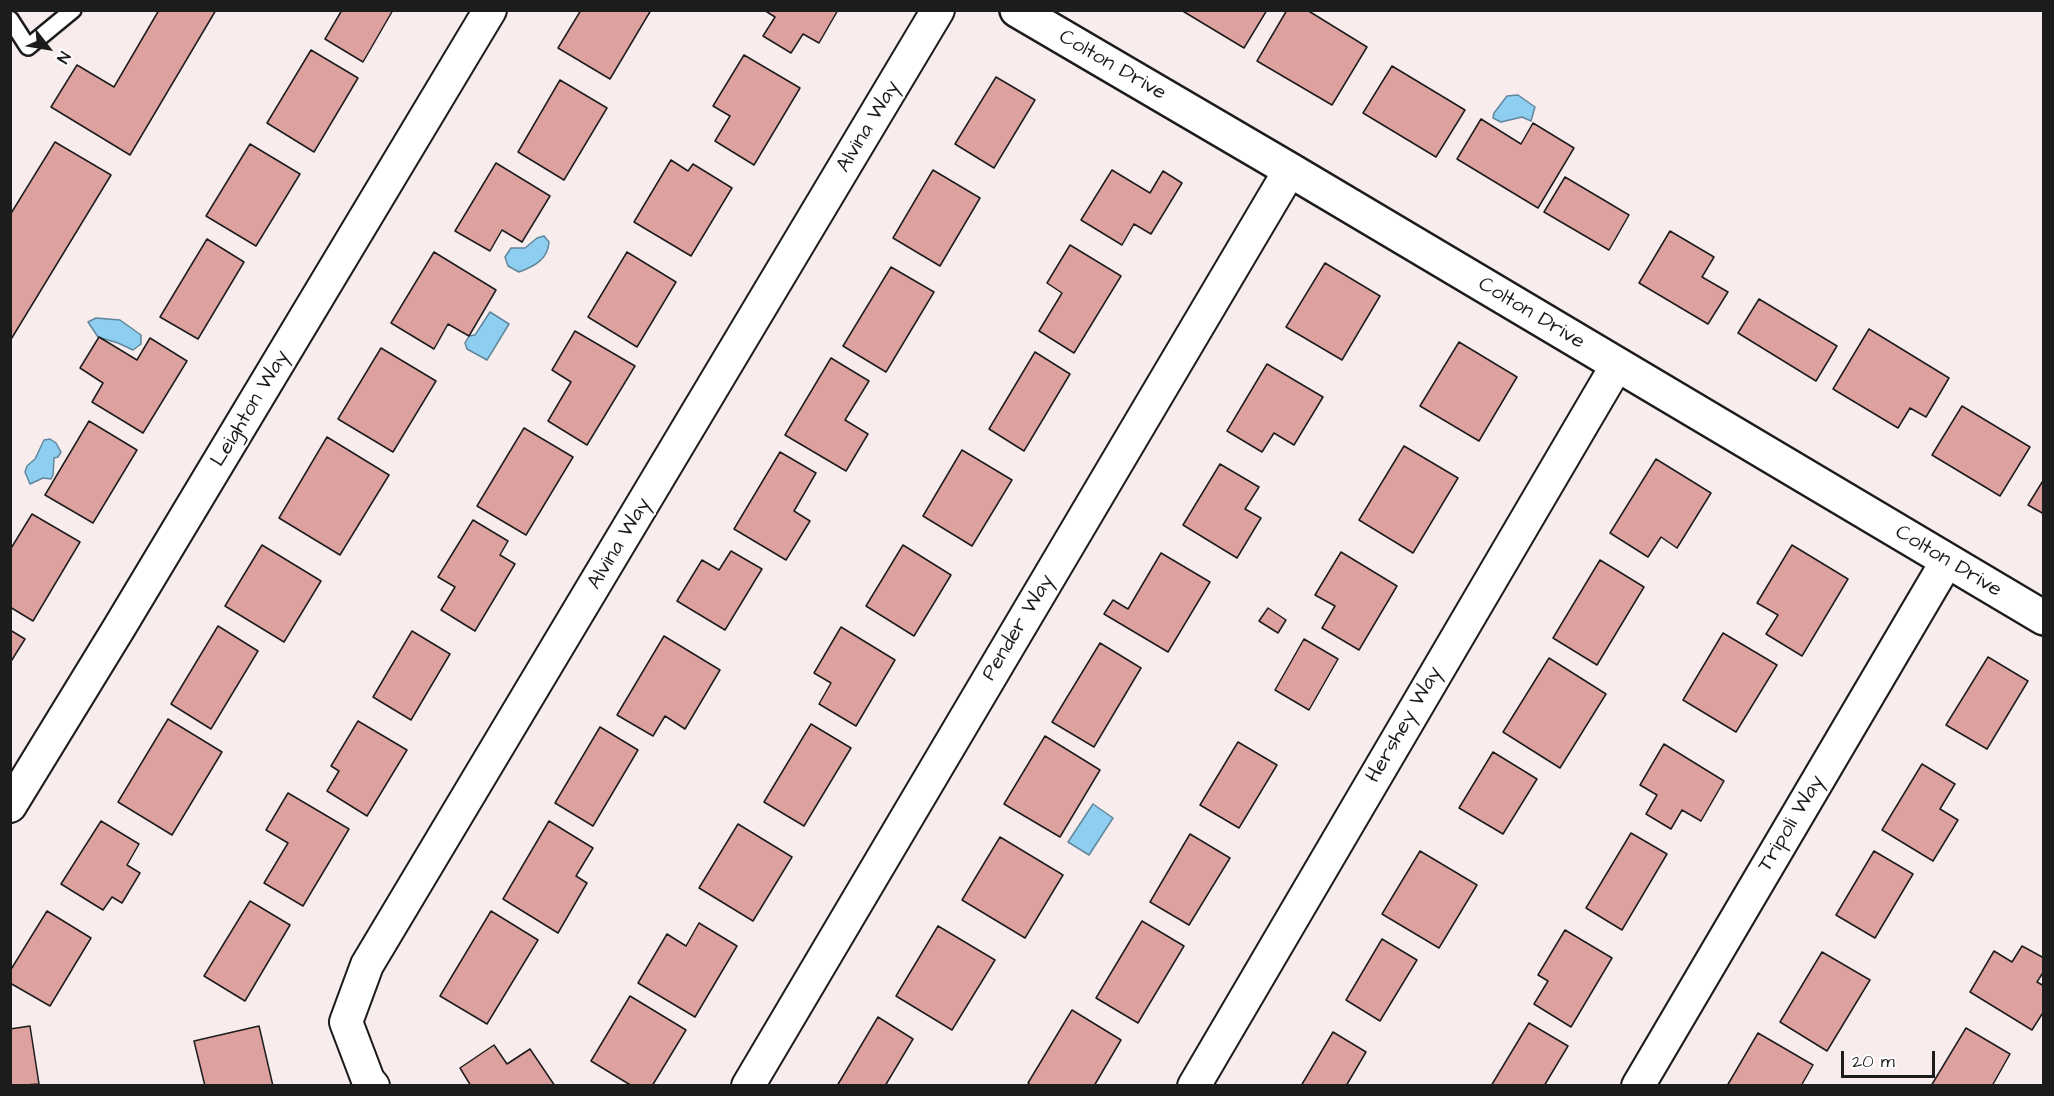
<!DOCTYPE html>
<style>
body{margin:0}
#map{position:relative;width:2054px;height:1096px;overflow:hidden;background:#f8ecec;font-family:"Architects Daughter",sans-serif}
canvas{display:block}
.frame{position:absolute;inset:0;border:12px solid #1c1c1c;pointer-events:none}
.north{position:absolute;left:18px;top:18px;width:60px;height:60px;-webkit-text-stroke:4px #fff;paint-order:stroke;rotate:121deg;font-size:16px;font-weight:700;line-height:24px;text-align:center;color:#1c1c1c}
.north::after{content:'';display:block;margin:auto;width:21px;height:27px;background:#1c1c1c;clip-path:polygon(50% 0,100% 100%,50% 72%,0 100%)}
.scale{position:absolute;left:1841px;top:1051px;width:94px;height:27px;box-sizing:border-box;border:3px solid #1c1c1c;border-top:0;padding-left:8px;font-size:18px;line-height:21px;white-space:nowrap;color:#1c1c1c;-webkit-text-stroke:4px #fff;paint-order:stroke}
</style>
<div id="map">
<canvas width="2054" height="1096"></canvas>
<div class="frame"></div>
<div class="north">N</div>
<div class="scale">20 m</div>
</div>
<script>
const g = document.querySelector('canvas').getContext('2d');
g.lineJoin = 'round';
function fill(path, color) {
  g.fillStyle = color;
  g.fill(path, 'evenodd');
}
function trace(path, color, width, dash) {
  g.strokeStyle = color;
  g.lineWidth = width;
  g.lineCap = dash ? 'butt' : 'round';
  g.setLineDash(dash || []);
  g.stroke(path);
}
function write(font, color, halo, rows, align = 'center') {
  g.font = font + ' "Architects Daughter",sans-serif';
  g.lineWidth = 4.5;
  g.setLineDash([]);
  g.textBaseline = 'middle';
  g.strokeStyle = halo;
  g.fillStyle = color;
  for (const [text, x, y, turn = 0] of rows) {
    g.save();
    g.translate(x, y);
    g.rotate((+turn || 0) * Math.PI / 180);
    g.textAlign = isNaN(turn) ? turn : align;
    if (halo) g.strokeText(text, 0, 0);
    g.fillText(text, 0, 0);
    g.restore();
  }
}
const water = new Path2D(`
 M1518,95L1535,107L1531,121L1522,117L1501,122L1493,118L1494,113L1507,96Z
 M544,236L549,242C548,259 535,266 519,272L508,266L505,257L511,248H525L537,238Z
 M490,312L509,324L487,360L467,349L465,343L469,336L475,335Z
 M96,318L120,320L141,335V344L133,350L118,343L98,337L88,322Z
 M50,439L56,443L61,452L58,457L54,458L53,475L51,479L43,478L30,484L25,472L27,466L35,459L44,440Z
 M1093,804L1113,818L1089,855L1068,842Z`);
fill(water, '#8ecef0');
trace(water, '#60879b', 1.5);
const building = new Path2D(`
 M159,10H216L130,155L51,107L77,65L114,87Z
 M342,10H393L363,62L325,39Z
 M581,10H651L610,79L558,48Z
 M764,10H838L819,43L803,34L791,53L763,36L775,17Z
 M1181,10H1267L1244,48Z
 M1287,10H1307L1367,47L1332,105L1257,61Z
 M311,50L358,78L314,152L267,123Z
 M744,55L800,88L754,165L715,141L730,116L713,106Z
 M1392,66L1465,110L1436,157L1363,113Z
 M996,77L1035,100L994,168L955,144Z
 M560,80L607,108L564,180L518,152Z
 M1481,119L1521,144L1533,123L1574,148L1538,208L1457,159Z
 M55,142L111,175L10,341V215Z
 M250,144L300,174L256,246L206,216Z
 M671,160L688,171L693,164L732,188L691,256L634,222Z
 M496,163L550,196L522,242L502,230L490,251L455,231Z
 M933,170L980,198L940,266L893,238Z
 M1112,170L1150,193L1163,171L1182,183L1151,234L1134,224L1122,245L1081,220Z
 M1565,177L1629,215L1609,250L1544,212Z
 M1670,231L1714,257L1702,277L1728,292L1708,324L1639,283Z
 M207,239L244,262L198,339L160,317Z
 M1070,245L1121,276L1074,353L1039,331L1062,293L1047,283Z
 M434,252L496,290L469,336L448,324L434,349L391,323Z
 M627,252L676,282L637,347L588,317Z
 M1325,263L1380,296L1342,360L1286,327Z
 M891,267L934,292L886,372L843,346Z
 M1759,299L1837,346L1816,381L1738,333Z
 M1869,329L1949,378L1926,417L1910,408L1898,428L1833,389Z
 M575,331L635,366L587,445L548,421L571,382L552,370Z
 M99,337L137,360L150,338L187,361L143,433L92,402L103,383L80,368Z
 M1459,342L1517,377L1479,441L1420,406Z
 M381,348L436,381L393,452L338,419Z
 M1035,352L1070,374L1024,451L989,429Z
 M831,358L869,381L845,420L868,434L846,471L785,435Z
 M1267,364L1323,397L1294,445L1274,433L1262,452L1227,431Z
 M1962,406L2030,447L2000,496L1932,455Z
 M89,421L137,450L93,523L45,495Z
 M524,428L573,457L526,535L477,506Z
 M327,437L389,475L340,555L279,518Z
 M1404,446L1458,478L1413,553L1359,520Z
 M962,450L1012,480L972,546L923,516Z
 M780,452L816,473L794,511L810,521L786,560L734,529Z
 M1656,459L1711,493L1677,548L1661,537L1648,557L1610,533Z
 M1220,464L1259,487L1245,509L1261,518L1237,558L1183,525Z
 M2044,479V514L2028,505Z
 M32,514L80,542L33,621L10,607V550Z
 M473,520L508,541L500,555L515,564L475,631L441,610L455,587L438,577Z
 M262,545L321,581L284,642L225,606Z
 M903,545L951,575L914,636L866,606Z
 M1792,545L1848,579L1802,656L1766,634L1778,615L1757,603Z
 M731,551L762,569L725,630L677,601L702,560L719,570Z
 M1341,552L1397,586L1359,650L1322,628L1335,606L1315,595Z
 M1161,553L1210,582L1168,652L1104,614L1113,600L1128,609Z
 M1600,560L1644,587L1597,665L1553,638Z
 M1268,608L1286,620L1278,633L1259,621Z
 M218,626L258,651L211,729L171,704Z
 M841,627L895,660L856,726L819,704L831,683L814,673Z
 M10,630L25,639L10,663Z
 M412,631L450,654L411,720L373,697Z
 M1723,633L1777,665L1736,732L1683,700Z
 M664,636L720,670L685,729L665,716L653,736L617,715Z
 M1304,639L1338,659L1309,710L1275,690Z
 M1100,643L1141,668L1094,747L1052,722Z
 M1988,657L2028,681L1987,749L1946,725Z
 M1549,658L1606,694L1560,768L1503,732Z
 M168,719L222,752L172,835L118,802Z
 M358,721L407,750L367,816L327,791L339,771L331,766Z
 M811,724L851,748L804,826L764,802Z
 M600,727L638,750L593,826L555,803Z
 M1045,736L1100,770L1060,837L1004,804Z
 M1238,742L1277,765L1239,828L1200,805Z
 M1664,744L1724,781L1701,821L1682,810L1671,829L1646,814L1657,795L1640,785Z
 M1493,752L1537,779L1503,834L1459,808Z
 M1922,764L1955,784L1940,809L1958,820L1933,861L1882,830Z
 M288,793L349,829L303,906L264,883L288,843L266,830Z
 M101,821L139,844L127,865L140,873L122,903L112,897L103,910L61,884Z
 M549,821L593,848L576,876L587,883L558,933L503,899Z
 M738,824L792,857L753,921L699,888Z
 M1631,833L1667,854L1622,930L1586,908Z
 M1190,834L1230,858L1189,925L1150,902Z
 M1000,837L1063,875L1025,938L962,900Z
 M1420,851L1477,885L1439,948L1382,914Z
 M1874,851L1913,874L1875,938L1836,915Z
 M250,901L290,925L245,1001L204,976Z
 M47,911L91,938L50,1006L10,983V971Z
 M491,911L538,940L487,1024L440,996Z
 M1142,921L1184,946L1138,1023L1096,998Z
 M699,923L737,946L695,1017L638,983L667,934L686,946Z
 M938,926L995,960L952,1030L896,996Z
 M1565,930L1612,958L1571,1027L1534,1004L1548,981L1538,975Z
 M1382,939L1417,960L1380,1021L1346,1000Z
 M2022,946L2044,958V971L2037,982L2044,986V1011L2032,1030L1970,992L1994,951L2012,962Z
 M1822,952L1870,980L1827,1051L1780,1022Z
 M630,996L686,1030L652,1086H632L591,1061Z
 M1072,1010L1121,1040L1094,1086H1032L1028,1083Z
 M878,1017L913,1039L885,1086H837Z
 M1529,1023L1568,1046L1544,1086H1491Z
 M30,1026L39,1084L10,1086V1029Z
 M259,1026L273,1086H205L194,1041Z
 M1966,1028L2010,1054L1992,1086H1931Z
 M1333,1032L1366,1052L1346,1086H1301Z
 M1758,1033L1813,1065L1801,1086H1727Z
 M494,1045L507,1064L530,1049L555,1086H471L460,1068Z`);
fill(building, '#dda2a0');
trace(building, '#1c1c1c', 1.5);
const service = new Path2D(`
 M10,19L28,47L73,10`);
const minor = new Path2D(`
 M10,806L119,628L490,10
 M373,1086L368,1080L346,1022L367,965L938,10
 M748,1086L1290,170
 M1194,1086L1617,365
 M1638,1086L1947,561`);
const tertiary = new Path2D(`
 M1017,10L1290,170L2044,618`);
trace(service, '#1c1c1c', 20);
trace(minor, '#1c1c1c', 36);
trace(tertiary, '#1c1c1c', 38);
trace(service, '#fff', 15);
trace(minor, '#fff', 32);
trace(tertiary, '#fff', 33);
write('21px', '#1c1c1c', '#fff', [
 ["Colton Drive",1112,66,30],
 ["Alvina Way",869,127,-59],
 ["Colton Drive",1531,314,31],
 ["Leighton Way",251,409,-59],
 ["Alvina Way",620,544,-59],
 ["Colton Drive",1948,562,31],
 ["Pender Way",1019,628,-59],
 ["Hershey Way",1405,725,-60],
 ["Tripoli Way",1792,824,-59]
]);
</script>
